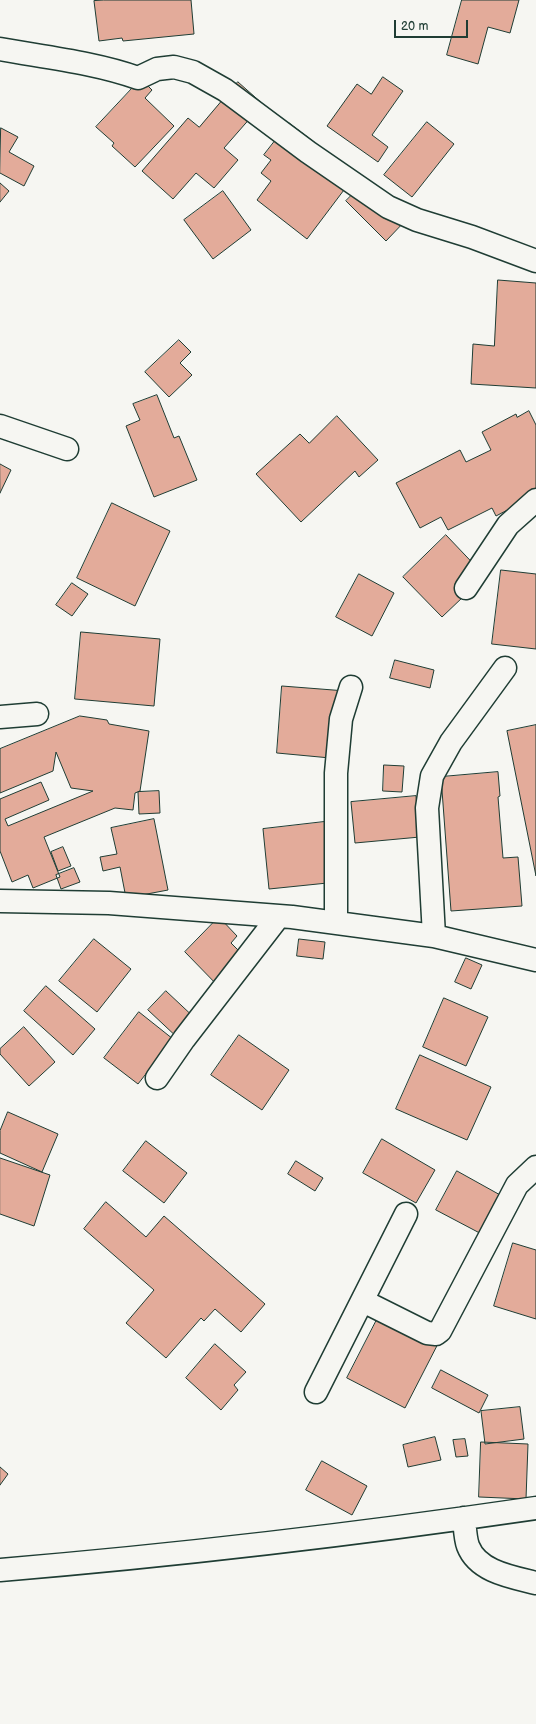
<!DOCTYPE html>
<style>
body{margin:0}
#map{position:relative;width:536px;height:1724px;overflow:hidden;background:#f6f6f2;font-family:"Balsamiq Sans",sans-serif}
canvas{display:block}
.scale{position:absolute;left:394px;top:20px;width:74px;height:18px;box-sizing:border-box;border:2px solid #1f3d34;border-top:0;padding-left:5px;font-size:12px;line-height:14px;white-space:nowrap;color:#1f3d34;-webkit-text-stroke:3px #f6f6f2;paint-order:stroke}
</style>
<div id="map">
<canvas width="536" height="1724"></canvas>
<div class="scale">20 m</div>
</div>
<script>
const g = document.querySelector('canvas').getContext('2d');
g.lineJoin = 'round';
function fill(path, color) {
  g.fillStyle = color;
  g.fill(path, 'evenodd');
}
function trace(path, color, width, dash) {
  g.strokeStyle = color;
  g.lineWidth = width;
  g.lineCap = dash ? 'butt' : 'round';
  g.setLineDash(dash || []);
  g.stroke(path);
}
const building = new Path2D(`
 M104,0H191L194,34L123,41L122,38L99,41L94,1Z
 M462,0H519L510,33L488,27L478,64L447,55Z
 M383,77L403,91L372,135L388,147L378,162L327,126L357,84L371,94Z
 M141,79L152,90L145,98L174,126L135,167L112,146L114,143L96,127Z
 M238,82L273,113L252,116L224,148L238,160L214,188L196,173L173,199L142,171L188,118L199,127Z
 M427,122L454,144L412,197L384,175Z
 M289,123L356,174L307,239L257,200L271,181L261,173L271,160L264,155Z
 M1,128L18,137L9,152L34,166L24,186L0,173Z
 M366,181L406,220L386,241L346,201Z
 M0,183L9,191L0,202Z
 M223,191L251,230L213,259L184,220Z
 M498,280L536,283V388L471,384L473,344L494,346Z
 M179,340L191,352L180,363L192,375L169,397L145,372Z
 M157,395L174,438L179,436L197,480L154,497L126,426L140,420L133,404Z
 M529,411L536,425V495L496,516L492,508L448,530L441,517L420,528L396,483L460,450L466,462L491,450L482,432L516,414L517,417Z
 M337,416L378,460L359,477L355,471L301,522L256,474L300,434L309,443Z
 M0,464L11,470L0,493Z
 M112,503L170,531L135,606L77,578Z
 M446,535L485,576L442,617L403,577Z
 M501,570L536,574V649L492,644Z
 M359,574L394,593L372,636L336,617Z
 M72,583L88,594L72,616L56,605Z
 M81,632L160,639L154,706L75,699Z
 M395,660L434,670L430,688L390,678Z
 M282,686L346,691L341,759L277,753Z
 M80,716L107,720L109,724L149,731L140,791L135,793L133,810L115,808L44,837L60,877L33,888L28,875L12,882L0,851V799L41,782L49,800L5,819L8,826L93,791L71,788L56,752L53,771L0,793V749Z
 M536,725V876L507,731Z
 M384,765L404,766L402,792L383,791Z
 M498,772L500,796L498,797L503,858L518,857L522,906L451,911L441,777Z
 M159,791L160,813L139,814L138,792Z
 M416,796L420,837L355,843L351,802Z
 M154,819L168,890L126,898L120,867L103,871L100,857L117,854L111,828Z
 M341,820L347,881L269,889L263,829Z
 M63,847L71,866L58,871L51,852Z
 M74,868L80,882L61,889L56,875Z
 M219,917L237,936L231,943L251,963L223,991L185,952Z
 M94,939L131,969L97,1012L59,981Z
 M299,939L325,942L323,959L297,956Z
 M466,958L482,965L471,989L455,982Z
 M46,986L95,1029L73,1055L24,1011Z
 M166,991L198,1021L180,1040L148,1010Z
 M444,998L488,1017L466,1066L423,1047Z
 M139,1012L173,1039L138,1084L104,1058Z
 M24,1027L55,1062L29,1086L0,1054V1049Z
 M239,1035L289,1070L262,1110L211,1075Z
 M420,1055L491,1087L467,1140L396,1109Z
 M8,1112L58,1134L42,1172L0,1153V1131Z
 M382,1139L435,1170L416,1203L363,1173Z
 M146,1141L187,1173L164,1203L123,1171Z
 M0,1158L50,1175L34,1226L0,1214Z
 M296,1161L323,1178L315,1191L288,1174Z
 M457,1171L511,1201L491,1239L436,1210Z
 M106,1202L146,1237L164,1216L265,1304L241,1332L215,1309L204,1321L201,1318L166,1358L126,1323L154,1290L84,1229Z
 M513,1243L536,1250V1319L494,1306Z
 M385,1304L443,1334L405,1408L347,1378Z
 M215,1344L246,1372L234,1385L238,1390L221,1410L186,1378Z
 M441,1370L488,1395L479,1413L432,1388Z
 M520,1407L524,1439L485,1444L481,1411Z
 M435,1437L441,1460L408,1467L403,1445Z
 M465,1439L468,1456L456,1457L453,1440Z
 M481,1442L528,1444L526,1499L479,1497Z
 M322,1461L367,1486L352,1515L306,1490Z
 M0,1467L8,1474L0,1485Z`);
fill(building, '#e3ab9a');
trace(building, '#1f3d34', 1);
const minor = new Path2D(`
 M0,49C44,57 97,63 138,78L157,69L174,67L193,72L225,90L308,152L388,207L417,220L472,237L536,261
 M0,426L67,449
 M466,588L508,525L536,500
 M0,717L37,714
 M0,901L109,903L292,917L434,936L536,960
 M336,923V773L341,719L351,687
 M434,936L427,808L432,776L451,742L505,668
 M157,1078L184,1039L279,916
 M363,1301L427,1333L436,1334L440,1331L517,1185L536,1167
 M316,1392L406,1214
 M464,1518C465,1527 465,1538 468,1546C478,1572 512,1577 536,1583
 M0,1570C179,1555 358,1534 536,1508`);
trace(minor, '#1f3d34', 25);
trace(minor, '#f6f6f2', 22);
</script>
